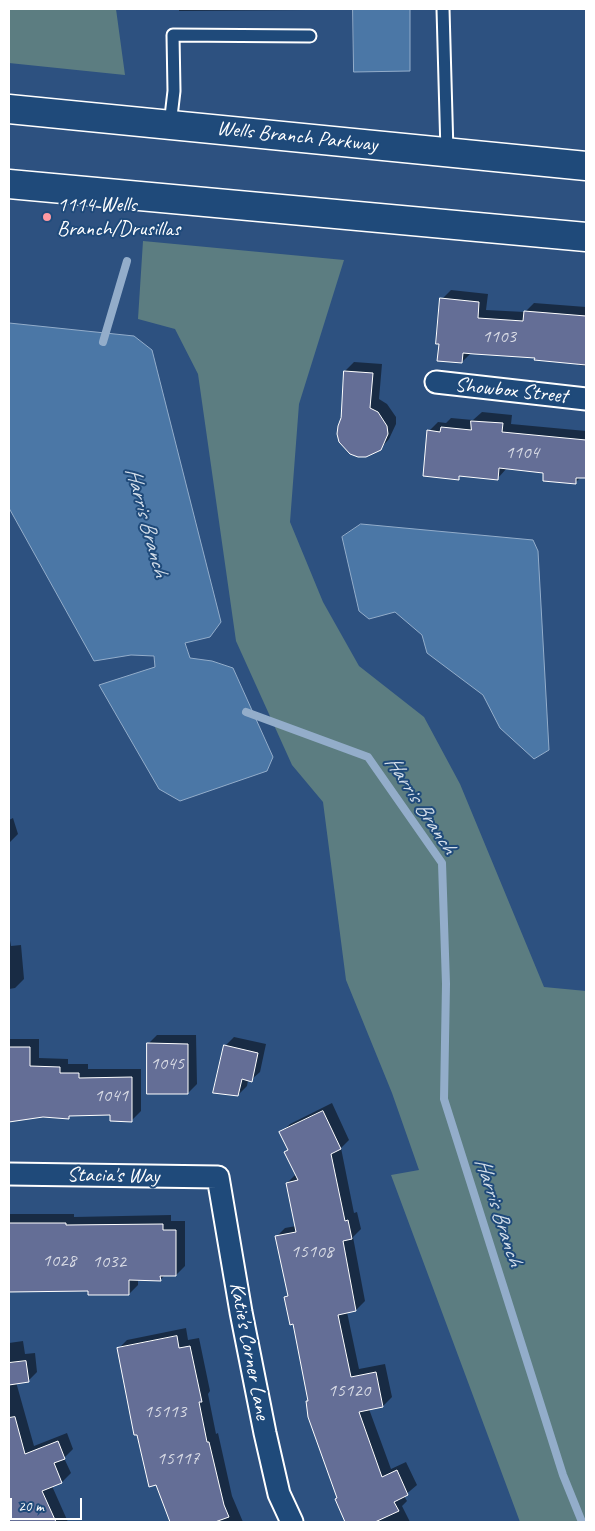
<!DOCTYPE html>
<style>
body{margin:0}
#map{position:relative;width:595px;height:1531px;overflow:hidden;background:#2d5180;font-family:Caveat,sans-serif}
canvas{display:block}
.frame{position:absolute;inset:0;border:10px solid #fff;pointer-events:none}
.scale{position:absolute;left:10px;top:1498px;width:72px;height:22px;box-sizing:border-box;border:2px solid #fff;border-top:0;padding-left:6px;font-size:15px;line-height:18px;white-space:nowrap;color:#fff;-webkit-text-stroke:4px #1f4a7a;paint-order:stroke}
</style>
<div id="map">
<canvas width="595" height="1531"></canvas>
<div class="frame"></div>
<div class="scale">20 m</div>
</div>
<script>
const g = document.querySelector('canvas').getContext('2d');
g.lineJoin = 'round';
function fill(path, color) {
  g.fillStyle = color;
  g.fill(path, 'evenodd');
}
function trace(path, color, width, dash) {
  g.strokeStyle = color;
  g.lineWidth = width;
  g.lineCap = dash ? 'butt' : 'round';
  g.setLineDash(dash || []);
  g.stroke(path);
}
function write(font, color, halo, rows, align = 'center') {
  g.font = font + ' Caveat,sans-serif';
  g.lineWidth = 4;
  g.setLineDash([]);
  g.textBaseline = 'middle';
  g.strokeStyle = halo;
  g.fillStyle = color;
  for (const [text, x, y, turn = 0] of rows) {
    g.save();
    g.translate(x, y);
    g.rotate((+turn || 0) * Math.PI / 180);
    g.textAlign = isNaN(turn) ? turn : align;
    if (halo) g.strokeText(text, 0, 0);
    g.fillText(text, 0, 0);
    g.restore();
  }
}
fill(new Path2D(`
 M9,9H116L125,75L9,63Z
 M143,241L344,260L299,404L290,522L323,602L359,666L424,717L460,784L544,987L586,991V1522H520L391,1175L419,1170L392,1093L346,980L323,802L292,765L236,641L198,374L175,329L138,319Z`), '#5c7d81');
const water = new Path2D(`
 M353,9H410V71L354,72Z
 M9,323L134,336L152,350L221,622L210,637L185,643L190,658L212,661L233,668L273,757L267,771L180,801L159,789L99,685L155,667L154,656L131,655L94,661L9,508Z
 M361,524L533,540L538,551L549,750L534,759L500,728L483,695L427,653L422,635L395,612L369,619L359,611L342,537Z`);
fill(water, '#4b77a6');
trace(water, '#93adca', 1);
fill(new Path2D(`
 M179,9H308L306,10L179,11Z
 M451,290L488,294L486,310L525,312L534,303L586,307V366L578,365V363L536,356L471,353L462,362L442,299Z
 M354,362L382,364L379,399L387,404L396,417V424L389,439L380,449L343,419L345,371Z
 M482,412L512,415L511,424L586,431V477H581L575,483L545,472L507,468L498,478L461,475L458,478L429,431L438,422L446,423L451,418L473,420Z
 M13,818L18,834L9,843V820Z
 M9,935L11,946L21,945L24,979L15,988L9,989Z
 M157,1035H196L197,1084L188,1093L148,1044Z
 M234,1037L266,1044L260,1072L251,1080H248L247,1086L238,1095L225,1046Z
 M9,1039H39V1058L68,1059V1064H88V1069H141V1111L132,1120L111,1114H72L69,1117L43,1116L9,1120Z
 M332,1103L349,1140L341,1148L354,1213L357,1212L361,1229L353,1237L365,1301L356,1310L347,1312L359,1369L385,1364L392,1397L383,1406L369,1409L391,1469L406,1462L417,1485L404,1496L407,1501L402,1506L410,1522H358L354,1515L336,1499L338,1497L307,1402L309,1399L294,1322L286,1297L289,1294L276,1237L285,1228L296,1226L287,1183L296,1174L285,1152L289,1149L281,1133L290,1124Z
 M9,1214H74V1217L171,1215V1221H185V1266L176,1275H165L160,1280L138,1279V1285L129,1294L90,1290H9Z
 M186,1328L188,1340L199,1338L210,1391L208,1394L216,1434L218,1433L232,1496L243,1522H171L157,1484L118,1349L127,1340Z
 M23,1341L25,1354L35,1353L37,1372L28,1381L16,1382L34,1446L67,1433L73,1449L64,1458L71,1473L62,1482L52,1486L68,1522H9V1343Z`), '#0007');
trace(new Path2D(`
 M103,342L127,261
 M246,712L368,757L442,863L446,984L444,1099L563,1475L582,1522`), '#93adca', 8);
const building = new Path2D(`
 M440,298L479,302L478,318L523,321L524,311L586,316V365L534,360L535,358L474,354L463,353L462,363L437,361L439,344H436Z
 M344,371L373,373L370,408L378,412L387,426L388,434L381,450L366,457H358L350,454L339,442L337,434L338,426L341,418Z
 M471,421L503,423L502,432L586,440V478H576V484L543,481V473L499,468L498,480L459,476V480L423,476L427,430L440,432L441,427L471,430Z
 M147,1043L188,1044V1094H147Z
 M224,1045L258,1053L252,1082L242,1079L238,1096L213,1093Z
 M9,1047H30V1066L60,1067V1073H79V1078L132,1077V1122L110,1121V1115L69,1116V1119L43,1117L9,1122Z
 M323,1111L341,1149L331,1154L345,1221L348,1220L352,1239L343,1241L356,1311L338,1315L351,1377L376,1372L383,1407L359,1412L382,1477L397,1470L408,1495L394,1502L399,1511L375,1522H345L335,1499L337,1498L308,1417L306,1401H308L293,1324L290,1325L284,1297L288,1296L275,1236L296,1232L286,1183L298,1180L284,1152L288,1150L279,1132Z
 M9,1223H66V1225L163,1224V1230H176V1276H160L161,1281L129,1280V1295H88V1291L9,1292Z
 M177,1336L179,1348L190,1346L202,1402H199L207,1442H209L224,1505L229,1517L215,1522H170L156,1485L149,1487L137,1435H134L117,1348Z
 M26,1361L29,1382L9,1385V1363Z
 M15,1417L25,1454L58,1441L65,1459L54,1463L62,1483L42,1491L56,1522H9V1418Z`);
fill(building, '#646e96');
trace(building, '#fff', 1);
const lane = new Path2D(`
 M443,9L447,152
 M170,125L174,91L173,35L310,36`);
const street = new Path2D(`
 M436,382L586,399
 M9,1174L218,1177L241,1312L265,1433L279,1494L292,1522`);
const secondary = new Path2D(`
 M9,109L586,166
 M9,184L586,237`);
trace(lane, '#fff', 15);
trace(street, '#fff', 25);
trace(secondary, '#fff', 31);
trace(lane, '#1f4a7a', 11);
trace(street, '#1f4a7a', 21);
trace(secondary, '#1f4a7a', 28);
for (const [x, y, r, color] of [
 [47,217,5,"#ff9aa2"]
]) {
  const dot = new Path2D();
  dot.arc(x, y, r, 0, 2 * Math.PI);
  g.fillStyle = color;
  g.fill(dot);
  trace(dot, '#1f4a7a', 2);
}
write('19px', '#d8dbe5', null, [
 ["1103",499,337],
 ["1104",522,453],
 ["1045",167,1064],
 ["1041",111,1096],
 ["15108",312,1252],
 ["1028",59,1261],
 ["1032",109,1262],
 ["15120",349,1391],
 ["15113",165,1412],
 ["15117",178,1459]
]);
write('21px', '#fff', '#1f4a7a', [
 ["Wells Branch Parkway",297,137,6],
 ["Showbox Street",511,391,6],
 ["Stacia's Way",113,1176,1],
 ["Katie's Corner Lane",249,1351,79]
]);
write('21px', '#fff', '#1f4a7a', [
 ["1114 Wells",57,205],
 ["Branch/Drusillas",57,229]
], 'left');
write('italic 22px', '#d2dde9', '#1f4a7a', [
 ["Harris Branch",146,522,75],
 ["Harris Branch",420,805,57],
 ["Harris Branch",498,1212,72]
]);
</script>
